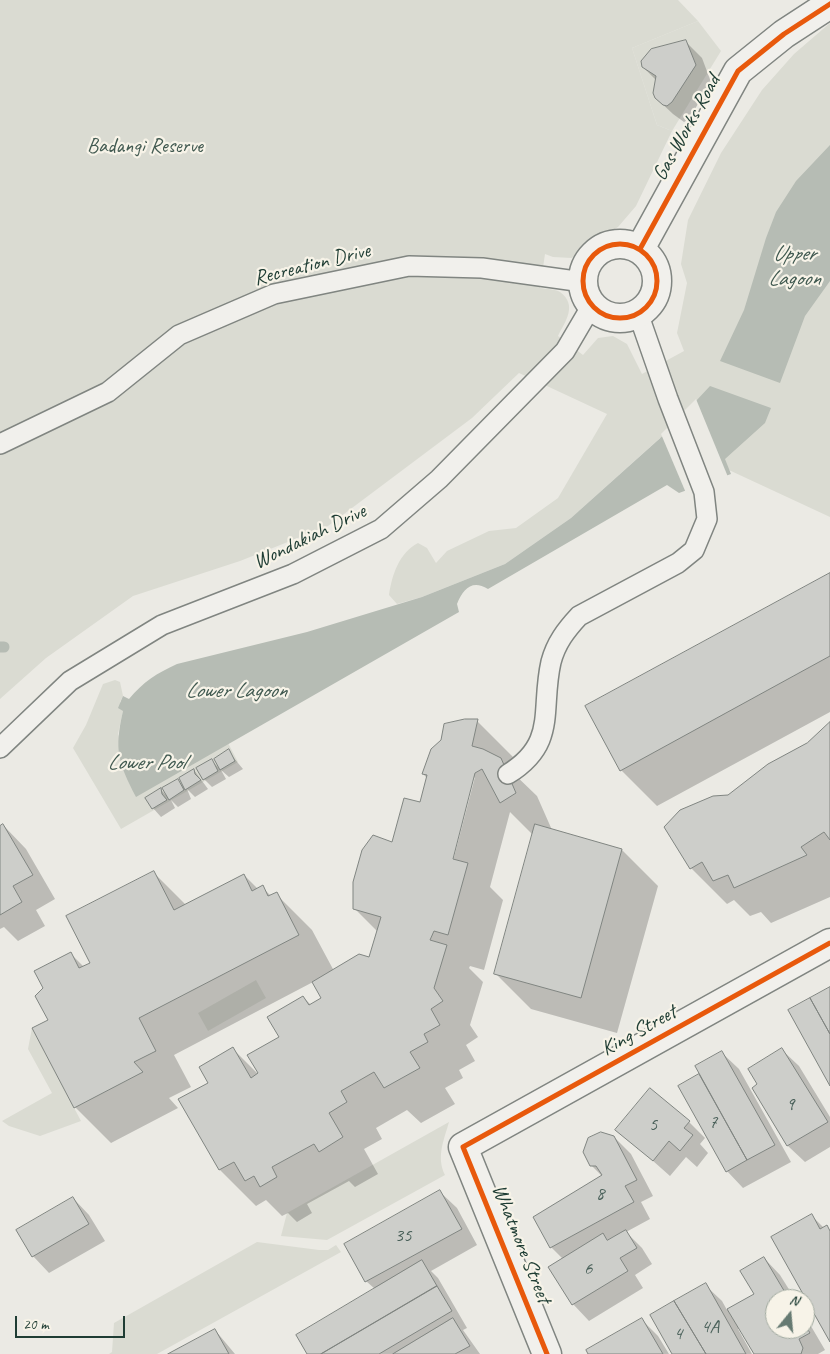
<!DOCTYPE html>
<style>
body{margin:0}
#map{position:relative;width:830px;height:1354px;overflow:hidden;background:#ebeae4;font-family:Caveat,sans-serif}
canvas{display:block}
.north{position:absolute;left:765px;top:1289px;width:50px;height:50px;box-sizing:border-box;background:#f7f3e8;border:1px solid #a1aaa0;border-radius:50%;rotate:17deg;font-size:14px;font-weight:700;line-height:20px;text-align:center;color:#1f3d34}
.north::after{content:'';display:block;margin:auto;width:18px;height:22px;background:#667a72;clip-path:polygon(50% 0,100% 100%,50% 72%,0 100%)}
.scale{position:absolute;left:15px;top:1316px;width:110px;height:22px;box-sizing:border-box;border:2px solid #1f3d34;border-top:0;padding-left:6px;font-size:15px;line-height:18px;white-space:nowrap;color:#1f3d34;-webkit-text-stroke:4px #f7f3e8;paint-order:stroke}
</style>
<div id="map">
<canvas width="830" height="1354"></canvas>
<div class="north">N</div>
<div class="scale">20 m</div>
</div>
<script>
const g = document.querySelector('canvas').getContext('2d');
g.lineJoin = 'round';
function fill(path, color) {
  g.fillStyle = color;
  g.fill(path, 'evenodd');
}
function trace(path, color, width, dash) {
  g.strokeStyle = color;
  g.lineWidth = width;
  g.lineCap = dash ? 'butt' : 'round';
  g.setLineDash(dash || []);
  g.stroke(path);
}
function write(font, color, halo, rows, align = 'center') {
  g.font = font + ' Caveat,sans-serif';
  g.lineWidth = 4.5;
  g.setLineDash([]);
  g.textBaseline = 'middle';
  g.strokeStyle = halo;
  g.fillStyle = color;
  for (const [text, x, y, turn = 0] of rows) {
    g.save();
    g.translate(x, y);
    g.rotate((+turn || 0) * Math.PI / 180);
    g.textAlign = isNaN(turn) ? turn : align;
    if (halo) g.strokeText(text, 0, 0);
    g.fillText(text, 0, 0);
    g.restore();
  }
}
fill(new Path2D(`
 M698,21L721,51L672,131L657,125L632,48Z`), '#dbdcd3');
fill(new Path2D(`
 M0,0H678L698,21L632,48L657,125L672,131L636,206L618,227L588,244L572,258L553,257L545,254L540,288C546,289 555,289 560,292C578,305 565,322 558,336L583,355L598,338L613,336L627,344L642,374L684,351L677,333L687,283L681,264L688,220L721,153L762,90L794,54L830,23V517L660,438L571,518L505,564L422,597L397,604L389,595C392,575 399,553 418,543L427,548L436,563L447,551L489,531L516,528L558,498L607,414L519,373L472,418L328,526L240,561L133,596L46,658L0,699Z
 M115,680L120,682L123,696L120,702L123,711L118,734L136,796L228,743L238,762L121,829L73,748L86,725L103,684Z
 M256,980L266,998L208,1031L198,1013Z
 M32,1028L81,1121L40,1136L9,1126L2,1121L52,1093L28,1049Z
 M449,1122C444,1140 436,1157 445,1175L327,1240L281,1236L287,1213Z
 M257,1242L319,1250H328L336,1245L341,1252L157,1354H109L112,1352L114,1323Z`), '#dadbd2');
fill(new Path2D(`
 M830,145V281L805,316L780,383L720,361L744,310L766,238L776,212L796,181Z
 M710,386L771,408L765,423L725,459L731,474L679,493L667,485L488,589C472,579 463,589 457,604L459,612L136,797C118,762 114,750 123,711L118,708L123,696L129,699C143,682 157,673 177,664L307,632L422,597L505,564L571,518L667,432Z`), '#b6bcb4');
fill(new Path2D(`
 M696,399L728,477L686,493L661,434Z`), '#ebeae4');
fill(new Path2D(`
 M685,41L702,58L711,82L689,119L684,122L673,114L656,98V80L643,67Z
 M830,574V712L657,806L621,770Z
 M477,721L513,757L510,770L537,796L552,830L622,850L658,886L617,1033L531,1009L495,973L533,835L510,812L490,887L503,900L484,970L470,966L469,968L483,982L470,1025L478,1037L466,1045L475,1061L459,1070L463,1078L445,1088L455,1104L421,1123L407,1110L376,1128L382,1139L364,1149L378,1174L355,1187L349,1181L307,1204L312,1213L297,1222L288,1213L282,1216L266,1200L256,1206L220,1170L180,1100L209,1083L233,1049L260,1076L303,997L311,1005L323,999L313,982L174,1055L191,1087L169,1098L178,1108L111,1143L75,1107L33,1029L50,1020L71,954L84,967L92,963L154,873L186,905L244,875L258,889L262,887L271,896L276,894L312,930L334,971L370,959L378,932L355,909L393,843L421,804L427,778L423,774ZM475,777L452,865L450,864L471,781Z
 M830,724V897L771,923L761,912L750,916L734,900L727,904L691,868L808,744Z
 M228,751L243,769L229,777L221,770L226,779L212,787L204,779L212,761L220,769Z
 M194,770L208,789L195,797L187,789L191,799L178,807L171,800L175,808L161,817L153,808L161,790L168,797L177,780L185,788L181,778Z
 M3,825L26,849L55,899L36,910L45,926L18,941L4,927L0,929V827Z
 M782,1050L799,1066L830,1117V1147L805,1162L788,1146L753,1088L759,1085Z
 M722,1053L739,1069L791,1162L743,1188L727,1171L679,1087L701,1075Z
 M689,1122L705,1138L700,1144L708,1153L697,1167L686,1157L670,1176L617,1129Z
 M614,1137L631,1154L653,1196L641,1202L650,1219L626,1232L642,1248L652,1264L635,1275L643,1288L589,1321L573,1304L563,1259L551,1247L535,1217L602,1176L591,1165Z
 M440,1192L457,1208L477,1245L431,1271L438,1278L467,1328L463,1330L480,1354H309L375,1289L366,1281L346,1244Z
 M73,1198L89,1215L105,1241L49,1273L33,1256Z
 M812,1216L824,1228L827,1227L830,1230V1339Z
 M764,1258L780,1275L795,1299H775V1329H805V1316L825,1350L818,1354H755L740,1328L738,1329L752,1354H674L705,1285L722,1301L727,1310L755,1294Z
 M642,1320L658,1336L669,1354H590Z
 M215,1330L235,1354H171Z`), '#0003');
trace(new Path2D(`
 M0,647H4`), '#b6bcb4', 11);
const building = new Path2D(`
 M686,40L696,65L672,102L667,106L663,105L655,98L653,93L656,76L642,67L641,61L651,49Z
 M830,573V656L620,771L585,706Z
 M465,719H478L472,746L483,749L501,758L516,793L500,803L482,769L475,773L453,859L468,863L448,935L434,931L430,940L447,945L434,988L443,1001L431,1009L440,1025L424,1034L428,1042L410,1052L420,1068L384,1088L374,1072L341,1091L347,1102L329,1113L343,1137L319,1152L314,1144L272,1167L277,1177L260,1187L254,1176L245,1181L234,1162L219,1170L178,1099L208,1083L199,1067L233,1047L251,1078L258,1073L247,1055L279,1037L267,1017L303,996L309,1005L321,998L312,982L359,954L369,957L381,917L353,909V882L362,850L373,835L392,842L404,798L420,802L427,775L422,774L431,749L441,740L444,724Z
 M830,722V840L824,832L801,847L807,855L734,888L728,875L713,881L702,862L690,869L664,827L680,810L713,796L728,795L768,764L807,743Z
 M229,749L235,761L220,770L214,759Z
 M212,759L218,771L203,780L196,768Z
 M194,769L195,774L201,780L185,790L179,778Z
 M178,779L184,790L169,800L162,788Z
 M161,788L162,794L167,800L152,809L145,798Z
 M3,824L33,875L13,886L22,902L0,915V826Z
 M535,824L622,849L581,998L494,974Z
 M154,871L174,910L244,874L252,891L263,885L268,896L277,892L299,935L139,1018L156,1051L134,1062L143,1072L74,1108L32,1028L48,1020L35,996L43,988L34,971L71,952L79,968L90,963L66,916Z
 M830,987V1034L810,998Z
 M810,998L830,1034V1086L788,1010Z
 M782,1048L828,1122L787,1146L752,1088L757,1084L748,1069Z
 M722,1051L775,1145L747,1160L695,1066Z
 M699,1074L747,1160L726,1172L678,1086Z
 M650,1088L690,1121L684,1128L693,1135L680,1151L669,1141L653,1161L615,1130Z
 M601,1132L614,1136L637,1180L625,1186L634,1202L550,1248L533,1217L602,1175L596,1166H590L583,1152L588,1138Z
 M440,1190L462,1229L365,1282L344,1244Z
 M73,1197L89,1224L32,1257L16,1230Z
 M812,1214L820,1229L827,1225L830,1231V1342L771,1237Z
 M626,1230L637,1248L620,1258L628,1271L572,1305L548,1267L603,1233L607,1240Z
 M764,1257L789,1299H775V1329H805V1325L810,1333L799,1339L803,1348L801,1354H754L727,1309L754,1294L740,1271Z
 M422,1260L437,1286L321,1354H307L296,1335Z
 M706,1283L746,1354H706L674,1301Z
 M437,1286L452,1311L379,1354H321Z
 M674,1301L706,1354H672L650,1315Z
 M453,1318L470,1346L455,1354H393Z
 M642,1318L663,1354H588L586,1350Z
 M215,1329L229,1354H168Z`);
fill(building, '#cdceca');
trace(building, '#808581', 1);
const service = new Path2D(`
 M0,444L108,392L179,335L274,294L409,266L482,268L583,282
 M0,748L70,681L162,625L293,574L381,529L439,479L565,351L592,305
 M508,774C558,743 540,710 551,662C556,643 566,630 579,616L678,563L694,550L707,519L704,492L668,399L638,313`);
const minor = new Path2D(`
 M583 281a37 37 0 1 1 74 0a37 37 0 1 1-74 0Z
 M640,249L738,71L784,34L830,4
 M547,1354L463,1147L830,943`);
trace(service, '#808581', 22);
trace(minor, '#808581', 31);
trace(service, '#f1f0ec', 19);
trace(minor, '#f1f0ec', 28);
trace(new Path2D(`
 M583 281a37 37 0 1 1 74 0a37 37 0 1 1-74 0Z
 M640,249L738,71L784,34L830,4
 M547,1354L463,1147L830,943`), '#e8590c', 5);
write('19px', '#4a615a', null, [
 ["9",790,1105],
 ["7",713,1123],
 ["5",653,1125],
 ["8",600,1194],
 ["35",403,1236],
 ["6",588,1269],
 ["4A",710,1327],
 ["4",678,1334]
]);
write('21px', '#1f3d34', '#f7f3e8', [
 ["Gas Works Road",687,128,-61],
 ["Recreation Drive",312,265,-14],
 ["Wondakiah Drive",310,537,-26],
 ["King Street",639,1031,-29],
 ["Whatmore Street",521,1244,68]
]);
write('21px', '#425a51', '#f7f3e8', [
 ["Badangi Reserve",145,146]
]);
write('italic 22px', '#3f584f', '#f7f3e8', [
 ["Upper",794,254],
 ["Lagoon",794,279],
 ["Lower Lagoon",236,691],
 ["Lower Pool",146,763]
]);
</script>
